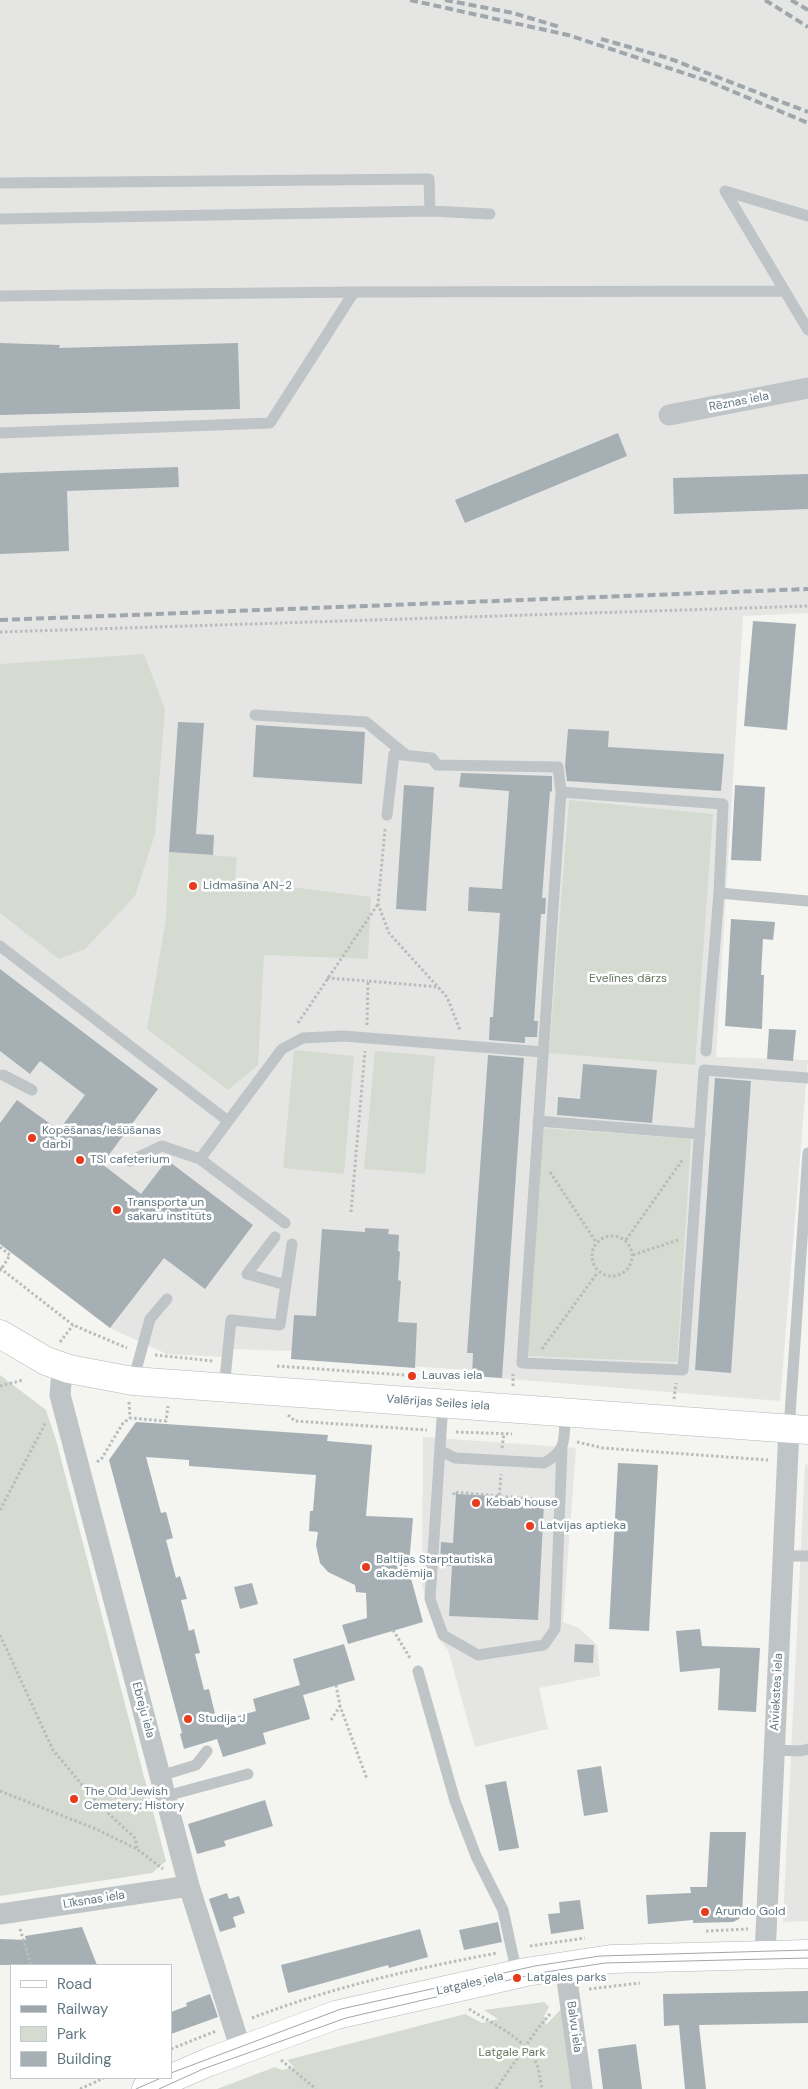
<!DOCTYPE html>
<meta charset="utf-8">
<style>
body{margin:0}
#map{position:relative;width:808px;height:2089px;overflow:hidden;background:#f4f4f0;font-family:"DM Sans",sans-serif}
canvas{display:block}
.legend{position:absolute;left:10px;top:1964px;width:162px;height:115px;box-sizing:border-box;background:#fff;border:1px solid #c0c9cd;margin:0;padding:6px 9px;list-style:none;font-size:15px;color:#627782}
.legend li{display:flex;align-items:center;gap:10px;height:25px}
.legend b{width:25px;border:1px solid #c0c9cd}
</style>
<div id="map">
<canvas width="808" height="2089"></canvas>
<ul class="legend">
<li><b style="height:6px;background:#fff"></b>Road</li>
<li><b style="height:6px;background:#9fa7ac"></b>Railway</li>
<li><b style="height:14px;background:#d6dbd1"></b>Park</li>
<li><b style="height:14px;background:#a6b0b4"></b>Building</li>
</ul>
</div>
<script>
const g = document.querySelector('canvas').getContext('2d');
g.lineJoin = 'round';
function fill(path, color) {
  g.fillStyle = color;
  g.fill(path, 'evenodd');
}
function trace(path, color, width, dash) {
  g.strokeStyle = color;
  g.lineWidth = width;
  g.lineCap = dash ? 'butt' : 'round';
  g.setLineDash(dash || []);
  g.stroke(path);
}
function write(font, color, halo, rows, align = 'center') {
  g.font = font + ' "DM Sans",sans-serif';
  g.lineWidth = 5;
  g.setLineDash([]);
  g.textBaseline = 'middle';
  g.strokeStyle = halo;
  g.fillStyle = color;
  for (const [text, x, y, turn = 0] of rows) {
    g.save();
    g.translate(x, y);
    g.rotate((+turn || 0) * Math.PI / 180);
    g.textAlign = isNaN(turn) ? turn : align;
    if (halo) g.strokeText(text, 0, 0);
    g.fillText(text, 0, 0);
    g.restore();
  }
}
fill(new Path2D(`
 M0,0H808V613L743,616L716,1057L808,1060L780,1401L472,1376V1370L291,1359V1351L233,1349L222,1357L167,1354L110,1328L0,1244Z
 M423,1437L576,1448L563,1622L579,1628L597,1645L600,1676L539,1688L548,1729L475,1747L448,1650L440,1641L422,1586Z
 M805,1464L808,1465V1921L783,1922Z`), '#e5e6e4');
fill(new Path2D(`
 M144,654L165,709L155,834L135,896L85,949L59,959L0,913V664Z
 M569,800L713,814L695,1065L549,1053Z
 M169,852L237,857L235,880L371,897L368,959L264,955L258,1065L228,1090L147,1029L166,919Z
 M294,1050L354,1056L344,1174L283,1168Z
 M375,1051L435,1056L425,1174L364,1169Z
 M543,1128L691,1139L677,1362L527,1356Z
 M0,1375L46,1410L56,1440L166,1861L152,1873L0,1896Z
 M544,2002L549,2007L544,2016L546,2025L562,2008L573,2089H217L275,2067L282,2070L294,2067L287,2060L465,2014L482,2023L498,2019L484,2010Z`), '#d6dbd1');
fill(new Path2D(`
 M0,343L60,345L59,348L238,343L240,409L0,415Z
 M618,433L627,456L465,523L455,500Z
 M178,467L179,487L67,491L69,551L0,554V473Z
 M808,474V509L674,514L673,478Z
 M753,621L796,624L787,730L744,726Z
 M178,722L204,723L196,834L214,835L213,855L169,852Z
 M256,725L365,732L362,784L253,777Z
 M568,729L609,731L608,747L724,754L721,791L567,781L565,766Z
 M461,773L552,776V792L550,791L542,898H546L545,914H541L534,1021H538L537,1037H525V1043L489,1040L490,1017H493L500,913L468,911L469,887L502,889L509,791L459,787Z
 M404,785L434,787L426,911L396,909Z
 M735,785L765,787L761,861L731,860Z
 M731,919L775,922L773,940L763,939L761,975H764L762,1029L725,1026Z
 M0,969L158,1089L102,1164L141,1194L167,1160L253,1225L205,1289L164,1258L110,1328L0,1244V1123L17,1100L59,1130L85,1095L40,1061L30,1074L0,1051Z
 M769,1029L796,1030L793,1061L767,1059Z
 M488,1055L524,1058L502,1378L472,1376L473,1353H467Z
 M583,1064L657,1070L652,1123L557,1115L558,1097L580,1099Z
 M715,1078L751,1081L731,1373L695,1370Z
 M365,1228L389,1229L388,1234L399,1235L398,1251L400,1252L398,1280L401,1281L398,1322L417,1323L415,1368L291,1359L294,1315L316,1316L322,1229L365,1232Z
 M136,1422L328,1435L327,1441L372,1445L366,1516L413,1518L409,1564H407L423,1622L348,1644L342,1625L367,1618L366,1593L356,1592L355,1585L328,1572L320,1563L316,1545L318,1532L309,1531L310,1511H313L316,1475L189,1466V1460L146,1457L161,1513L166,1512L173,1538L166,1540L176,1578L180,1576L187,1599L181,1600L189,1631L194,1629L200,1653L195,1654L204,1690L209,1689L217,1722L256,1711L253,1699L300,1685L293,1659L344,1644L355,1680L303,1695L310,1719L263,1733L266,1744L223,1757L217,1739L184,1749L180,1734L182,1733L109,1460Z
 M618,1463L658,1465L649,1631L609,1629Z
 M456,1494L497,1496V1500L544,1503L538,1620L449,1616L452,1566L440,1565L441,1542L453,1543Z
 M252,1583L258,1604L240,1609L234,1587Z
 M700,1629L702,1646L760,1648L756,1712L718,1710L720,1668L680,1672L676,1631Z
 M575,1644L594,1645L593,1663L574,1662Z
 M601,1766L608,1812L584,1816L577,1770Z
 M506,1781L519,1848L499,1851L485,1785Z
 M265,1800L273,1826L224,1841L226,1846L197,1854L188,1824Z
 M710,1832H746L742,1913L739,1919L733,1922L693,1923V1920L648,1924L646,1895L691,1893L690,1887H707Z
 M227,1893L229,1899L239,1896L245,1913L233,1917L236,1927L220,1932L209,1899Z
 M580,1900L584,1929L551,1934L548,1914L560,1913L559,1902Z
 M498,1922L502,1942L464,1950L459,1930Z
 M82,1927L97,1965H0V1939L26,1940L25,1936Z
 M420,1929L428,1957L389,1968L388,1965L288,1993L281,1965Z
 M808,1991V2023L699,2025L706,2089H685L679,2025L664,2026L663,1994Z
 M210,1994L218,2017L171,2034V2012L187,2006L186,2003Z
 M636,2044L642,2089H603L598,2049Z`), '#a6b0b4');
const secondary = new Path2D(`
 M0,1334L46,1361L69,1369L133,1381L808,1430
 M146,2089L209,2062L336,2015L526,1972L611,1959L808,1954`);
trace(secondary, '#b1b8bb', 29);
trace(new Path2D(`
 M0,632L808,606
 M385,829L378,904L389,933L447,997L460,1030
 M327,978L368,981
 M298,1023L378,904
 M367,1025L368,981L439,987
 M550,1172L596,1242
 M351,1212L365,1051
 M592 1256a20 20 0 1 1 40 0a20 20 0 1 1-40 0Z
 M626,1240L683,1159
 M0,1247L10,1255L0,1271
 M633,1255L678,1240
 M0,1268L73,1325L127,1348
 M60,1342L73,1325
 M542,1349L598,1272
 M155,1355L213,1361
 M277,1366L418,1376
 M0,1386L23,1380
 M513,1386V1374
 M674,1399L676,1383
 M129,1402L130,1418
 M288,1415L295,1421L427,1430
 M456,1432L512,1434
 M577,1442L603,1448L768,1460
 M502,1448L504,1433
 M97,1462L102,1458L123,1423L130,1418L166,1421L168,1406
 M454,1495V1492L543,1500
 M499,1500L501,1474
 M0,1510L46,1422
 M393,1630L410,1658
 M0,1635L53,1750L99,1805L135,1838L137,1849
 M336,1685L340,1706L367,1779
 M331,1720L340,1706
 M0,1791L96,1829L137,1849L163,1869
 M20,1929L31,1965
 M706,1931L748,1929
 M530,1946L585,1938
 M589,1989L640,1983
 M469,2009C490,2022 518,2035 532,2055C539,2065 540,2078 542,2089
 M252,2018C332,1987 413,1969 497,1953
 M171,2049L216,2031
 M281,2060L316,2089
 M80,2089L104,2078
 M496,2089L538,2028L551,2013`), '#b9bcbe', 3, [2.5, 2.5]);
trace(new Path2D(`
 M0,183L429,179L430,211
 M808,216L725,191L808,330
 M0,219L430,211L490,214
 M0,296L354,292
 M0,433L270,423L354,292L785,291
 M255,715L366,722L406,755
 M561,792L723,804L719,893L706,1051
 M387,815L394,754L432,758L437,765L558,767L561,792L522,1363L683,1370L704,1070L808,1078
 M719,893L808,901
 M0,946L228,1121
 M3,1075L32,1090
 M538,1121L700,1134
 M200,1159L282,1049L303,1038L343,1036L543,1052
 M130,1161L162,1146L200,1159L285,1223
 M275,1237L247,1274L286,1285
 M133,1381L150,1319L167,1299
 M224,1388L231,1320L280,1325L292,1244
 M443,1403L430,1599L443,1635L478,1655L544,1645L555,1629L562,1448
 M789,1429L808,1153
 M441,1451L455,1458L544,1463C568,1450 564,1438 565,1413
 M783,1556H808
 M418,1671L455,1801L476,1856L503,1910L517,1974
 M774,1750L800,1751L808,1749
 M160,1776L196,1765L207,1751
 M166,1796L248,1774`), '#bfc4c6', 11);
trace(new Path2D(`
 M669,415L808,388
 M69,1369L61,1382L60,1395L189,1886L241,2050
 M0,1914L189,1886
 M765,1955L789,1429
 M565,1965L582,2089`), '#bfc4c6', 21);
trace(secondary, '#fff', 28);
trace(new Path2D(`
 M171,2073L341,2009L535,1966L600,1956L808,1950
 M136,2089L161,2078
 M159,2089L203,2069L346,2018L539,1973L605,1963L808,1958`), '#9fa7ac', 1);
trace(new Path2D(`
 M410,0L568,35L708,81L808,123
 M445,0L513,13L560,27
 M765,0L808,27
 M791,0L808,10
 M601,39L668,58L808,112
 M0,620L808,589`), '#9fa7ac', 4, [8, 4]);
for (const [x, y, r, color] of [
 [193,886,5,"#e83b1d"],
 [32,1138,5,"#e83b1d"],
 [80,1160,5,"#e83b1d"],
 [117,1210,5,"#e83b1d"],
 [412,1376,5,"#e83b1d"],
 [476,1503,5,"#e83b1d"],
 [530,1526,5,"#e83b1d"],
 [366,1567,5,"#e83b1d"],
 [188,1719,5,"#e83b1d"],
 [74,1799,5,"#e83b1d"],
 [705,1912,5,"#e83b1d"],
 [517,1978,5,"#e83b1d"]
]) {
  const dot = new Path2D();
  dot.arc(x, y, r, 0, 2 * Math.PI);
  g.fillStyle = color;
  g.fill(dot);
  trace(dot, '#fff', 2);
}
write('12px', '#627782', '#fff', [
 ["Rēznas iela",739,402,-11],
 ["Valērijas Seiles iela",438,1403,4],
 ["Aiviekstes iela",777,1692,-87],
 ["Ebreju iela",143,1710,75],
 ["Līksnas iela",94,1900,-9],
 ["Latgales iela",470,1984,-13],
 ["Balvu iela",574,2027,82]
]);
write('12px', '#627782', '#fff', [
 ["Lidmašīna AN-2",203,886],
 ["Kopēšanas/iešūšanas",42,1131],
 ["darbi",42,1145],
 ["TSI cafeterium",90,1160],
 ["Transporta un",127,1203],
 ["sakaru institūts",127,1217],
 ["Lauvas iela",422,1376],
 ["Kebab house",486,1503],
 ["Latvijas aptieka",540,1526],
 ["Baltijas Starptautiskā",376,1560],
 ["akadēmija",376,1574],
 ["Studija J",198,1719],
 ["The Old Jewish",84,1792],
 ["Cemetery: History",84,1806],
 ["Arundo Gold",715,1912],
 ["Latgales parks",527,1978]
], 'left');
write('12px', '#687961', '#fff', [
 ["Evelīnes dārzs",628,979],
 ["Latgale Park",512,2053]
]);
</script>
